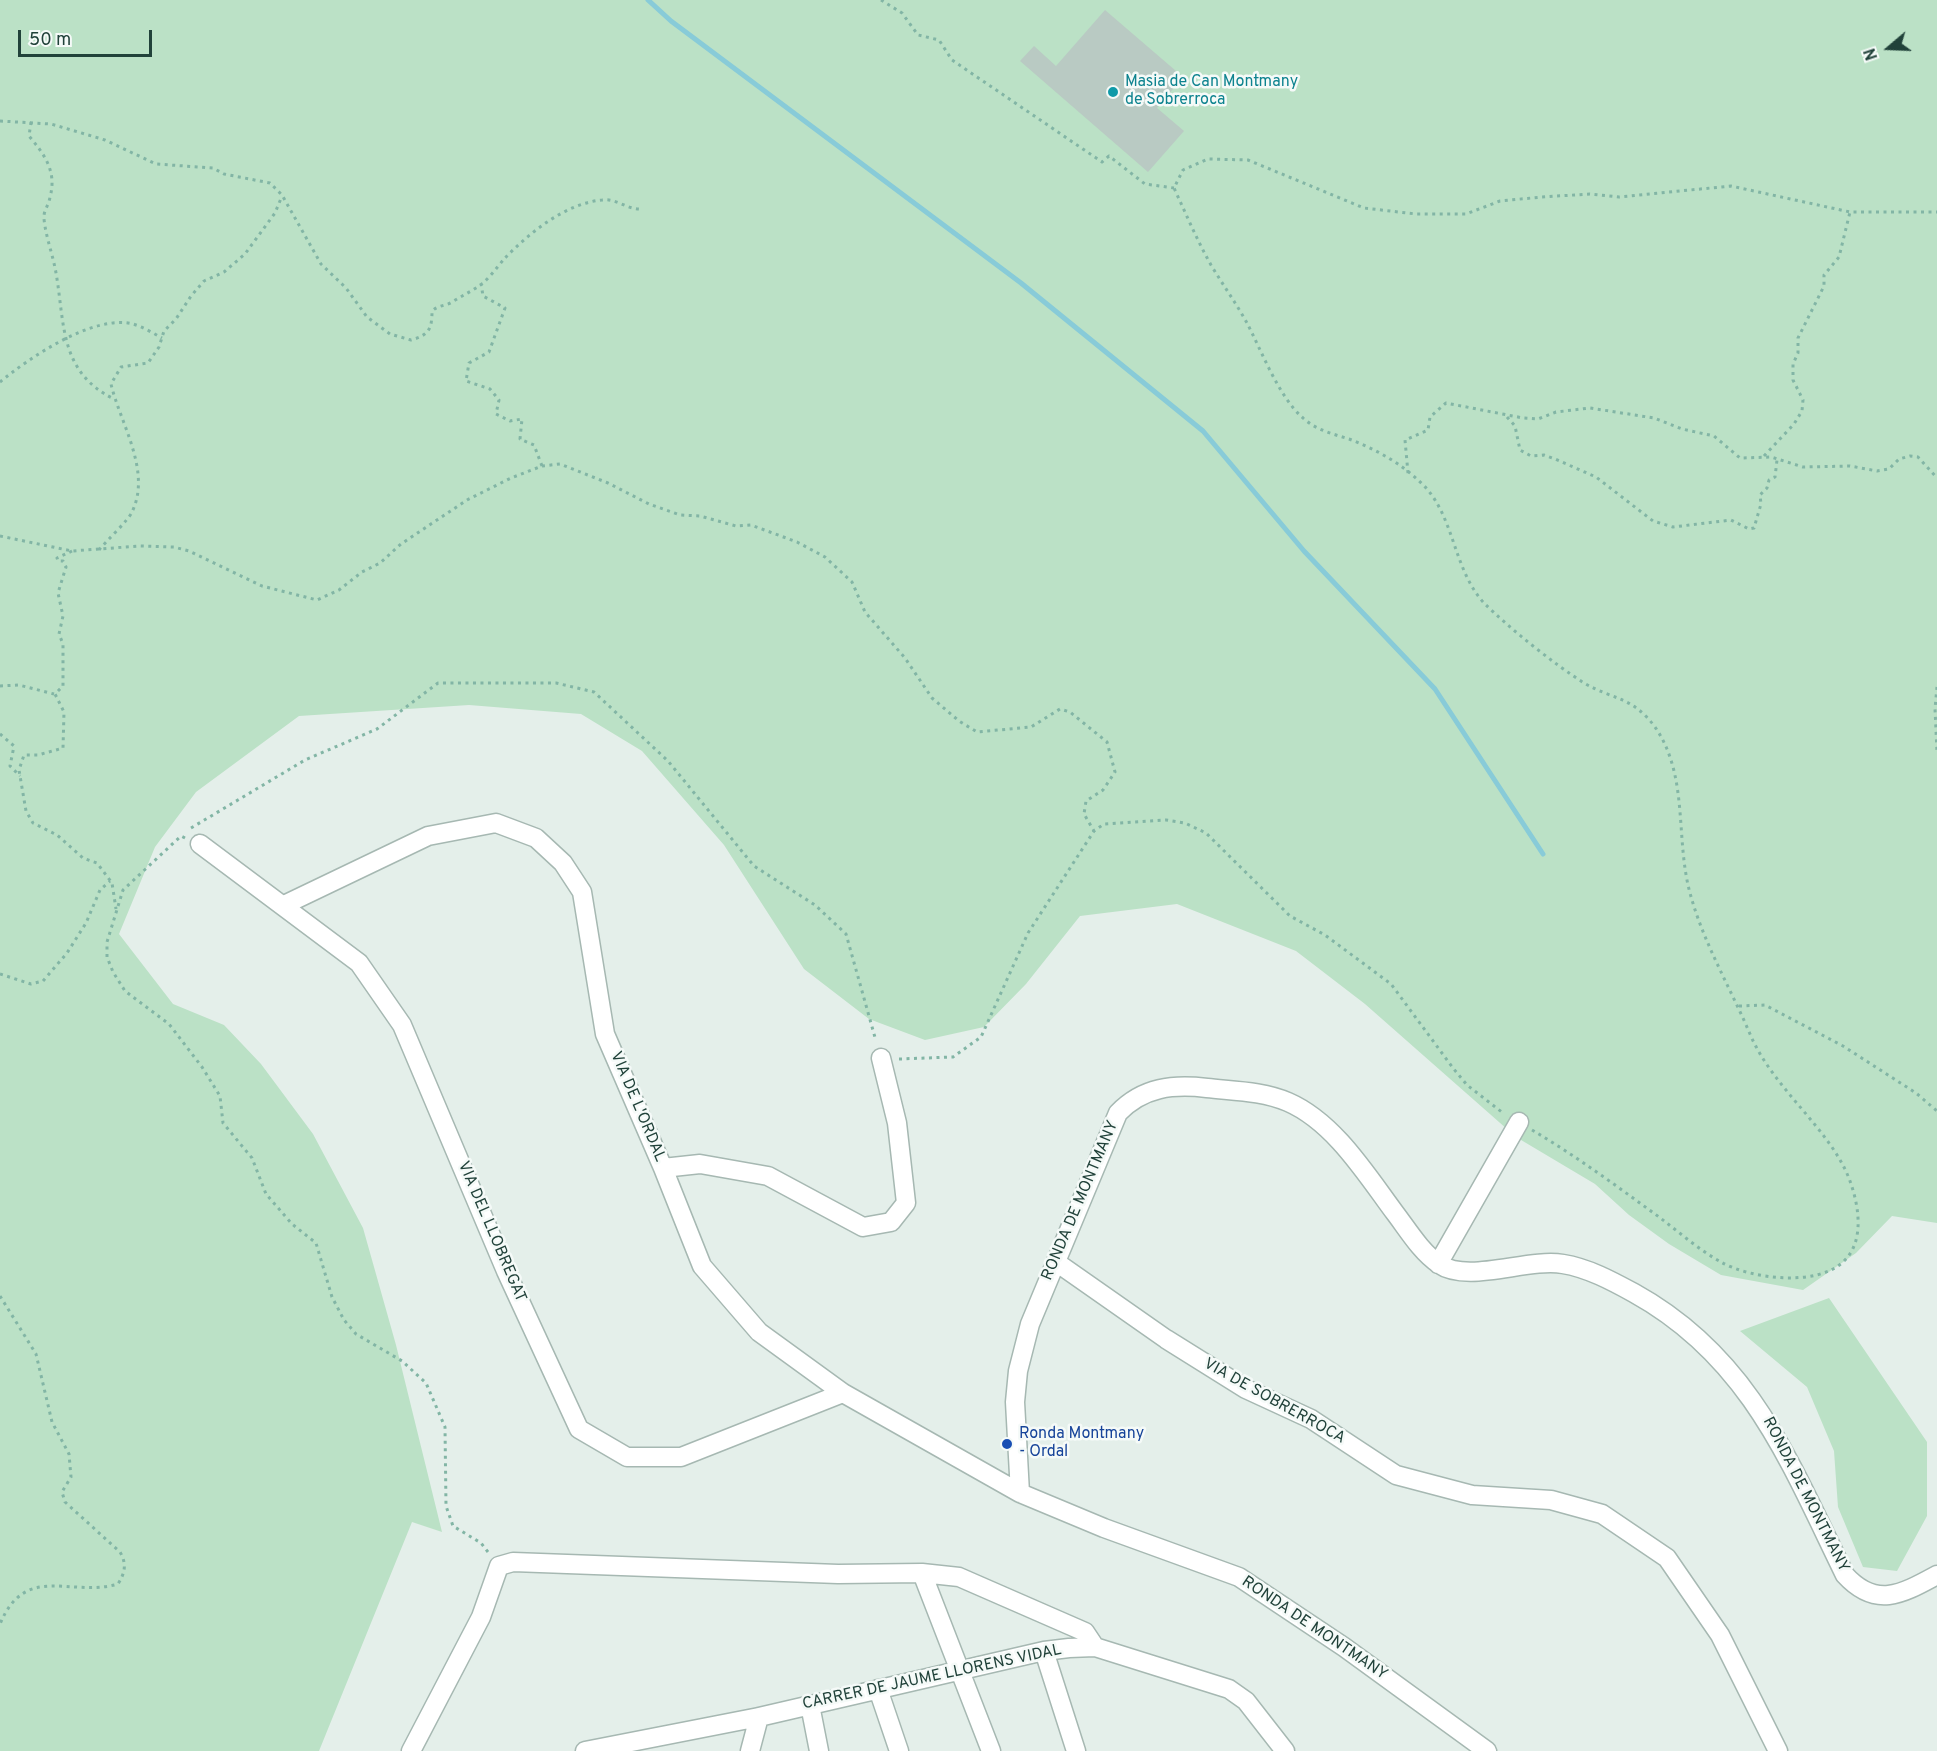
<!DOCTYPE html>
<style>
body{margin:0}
#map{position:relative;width:1937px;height:1751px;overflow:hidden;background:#e4efea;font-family:Overpass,sans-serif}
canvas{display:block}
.north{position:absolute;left:1859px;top:18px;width:60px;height:60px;-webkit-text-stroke:4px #f5faf8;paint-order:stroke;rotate:251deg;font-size:16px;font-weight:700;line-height:24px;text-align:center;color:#21423a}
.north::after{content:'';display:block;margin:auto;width:21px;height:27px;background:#21423a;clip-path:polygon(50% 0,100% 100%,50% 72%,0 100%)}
.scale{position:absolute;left:18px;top:30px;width:134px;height:27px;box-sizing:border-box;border:3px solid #21423a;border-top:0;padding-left:8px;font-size:18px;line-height:21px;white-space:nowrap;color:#21423a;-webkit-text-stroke:4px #f5faf8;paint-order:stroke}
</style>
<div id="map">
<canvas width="1937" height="1751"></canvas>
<div class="north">N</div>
<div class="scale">50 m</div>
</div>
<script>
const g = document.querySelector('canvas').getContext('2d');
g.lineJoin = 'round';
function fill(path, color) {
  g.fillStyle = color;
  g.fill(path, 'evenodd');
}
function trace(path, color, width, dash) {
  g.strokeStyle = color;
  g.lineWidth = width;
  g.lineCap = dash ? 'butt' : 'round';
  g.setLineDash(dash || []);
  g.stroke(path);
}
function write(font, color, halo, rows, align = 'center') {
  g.font = font + ' Overpass,sans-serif';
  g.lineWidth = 5;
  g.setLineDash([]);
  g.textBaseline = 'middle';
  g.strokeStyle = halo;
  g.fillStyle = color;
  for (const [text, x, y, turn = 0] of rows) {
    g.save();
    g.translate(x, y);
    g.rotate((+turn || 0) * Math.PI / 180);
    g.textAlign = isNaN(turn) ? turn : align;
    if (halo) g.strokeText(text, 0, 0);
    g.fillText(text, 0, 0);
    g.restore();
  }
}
fill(new Path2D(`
 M0,0H1937V1223L1892,1216L1856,1253L1803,1290L1721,1275L1669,1244L1629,1215L1595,1184L1516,1137L1365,1004L1296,951L1177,904L1080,916L1026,984L984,1027L925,1040L869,1019L804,969L724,845L642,751L581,714L469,705L299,716L196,792L155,847L119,934L173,1004L224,1025L261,1064L313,1134L363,1228L396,1345L442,1532L412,1522L319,1751H0Z
 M1829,1298L1927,1442V1516L1897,1571L1863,1567L1838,1507L1834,1451L1807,1387L1740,1331Z`), '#bbe1c6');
trace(new Path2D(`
 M648,0L671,21L1021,283L1203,431L1304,551L1435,689L1543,854`), '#88cbd8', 5);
fill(new Path2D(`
 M1105,10L1183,77L1157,108L1184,131L1148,172L1020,61L1034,46L1056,66Z`), '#b9cac3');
const minor = new Path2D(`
 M200,844L359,963L402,1025L506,1271L579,1429L627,1457H681L843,1393
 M284,905L428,836L496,823L536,838L563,863L582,892L605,1034L663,1168L702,1266L759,1332L843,1393L1020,1493
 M663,1168L700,1164L768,1176L863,1227L891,1222L906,1203L897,1123L881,1058
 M1056,1262L1166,1339L1246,1389L1311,1419L1396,1475L1472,1495L1551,1500L1602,1514L1667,1558L1720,1635L1778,1751
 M1438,1264L1519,1122
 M922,1573L959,1577L1085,1632L1095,1647
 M1044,1651L1076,1751
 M878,1689L899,1751
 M810,1705L819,1751
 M411,1751L481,1617L499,1566L513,1562L838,1574L922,1573L991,1751
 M585,1751L759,1717L1044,1651L1069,1648L1095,1647L1229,1689L1246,1701L1285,1751
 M750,1751L759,1717
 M1487,1751L1344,1647L1239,1577L1104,1528L1020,1493L1015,1402L1018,1371L1030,1324L1118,1113C1143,1087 1173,1084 1207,1088C1234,1091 1263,1091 1288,1102C1334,1122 1366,1174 1395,1213C1408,1230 1421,1252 1439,1264C1468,1284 1527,1258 1563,1264C1588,1268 1612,1281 1634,1293C1750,1357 1790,1463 1845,1575C1876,1609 1902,1594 1937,1575`);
trace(minor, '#a6b8b2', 21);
trace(new Path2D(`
 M881,0L902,13L918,35L939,40L952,60L1102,162L1109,156L1145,184L1174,188
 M0,121L51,124L105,140L156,164L213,168L224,174L270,183L282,195L321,264L346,288L367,317L390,334L411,340C429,335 432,329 432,311C438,305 446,306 452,302C460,297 468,293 476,288C487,282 497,267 505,258C529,233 566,203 602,200C617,198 627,210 642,209
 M31,122L29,136C45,155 57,172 50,197C49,205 43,211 44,219C46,238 53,255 56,273C65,324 59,372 114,399
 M481,283L483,296L505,308L489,352L469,363L466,381L490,389L499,400L496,414L510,421L522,419L520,439L534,445L542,466
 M0,382C29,358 93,314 133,324C143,327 153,333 162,338
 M1507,417L1515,426L1520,450L1531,456L1544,455L1555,459L1596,477L1653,521L1673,527L1731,520L1749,529L1754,528L1761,504L1760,495L1767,488L1769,480L1775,477L1777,460
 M1764,456L1794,424L1802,411L1803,400L1793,380V364L1798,353V338L1824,286V275L1839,257L1850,212
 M1408,473L1405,440L1428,430L1430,417L1446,403L1523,418L1538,419L1556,412L1590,408L1654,418L1682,429L1714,436L1740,458L1771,457L1803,467L1850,466L1877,471L1889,469L1899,459L1910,456L1918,457L1937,478
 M0,536L72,551L140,546L174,547L189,551L262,586L317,600L339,590L362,572L380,563L401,544L467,500L511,478L542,466L560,464L608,483L649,504L680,515L700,516L736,526L751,525L797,542L825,557L852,582L865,612L905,658L932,698L959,721L977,732L1031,727L1060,709L1070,712L1107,742L1115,772L1103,790L1086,801L1084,814L1094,831
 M99,550C106,541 128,521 132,512C152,471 120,423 111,384L121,367L148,363L159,347L164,331L176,319L191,296L204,281L224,272L245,254L275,213L282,196
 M72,551L57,558L58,561H63L66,567L58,593L63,616L59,634L63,644V686L55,694L64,712L63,748L38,755H24L19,770L26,811L33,823L57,835L83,858L97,863L112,883L116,909
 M0,686L19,685L54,694
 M1937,687L1935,709L1937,752
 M0,734L14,746L10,766L20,776
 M191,828L305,760L377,729L438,683H556L594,692L668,761L754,866L815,905L846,934L876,1041
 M185,838L181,836L123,890L107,942V957L113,972L125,991L169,1024L202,1067L220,1096L223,1123L252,1158L266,1194L292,1224L316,1243L332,1297L344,1320L356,1334L402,1361L426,1383L445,1427L446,1506L453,1526L481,1543L488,1552
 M0,974L31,984L43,981L67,953L86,923L100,890L110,881
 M1739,1006L1765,1005L1843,1046L1916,1093L1937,1111
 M899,1059L953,1057L981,1037L1028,933L1094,831L1104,824L1166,820L1185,823L1206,833L1290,916L1325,935L1391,984L1453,1068L1467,1085L1503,1113
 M1532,1130C1576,1156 1618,1187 1659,1217C1679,1232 1699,1250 1721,1262C1751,1279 1816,1287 1843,1262C1865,1242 1859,1206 1850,1181C1831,1129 1773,1089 1750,1034C1730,987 1703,942 1690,893C1675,838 1689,776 1655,727C1632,696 1613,700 1584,683C1554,664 1509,628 1484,603C1454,570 1455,522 1427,489C1406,466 1378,450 1349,439C1333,434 1316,430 1303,418C1279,397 1262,352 1247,323C1236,303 1223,285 1211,265C1197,240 1186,214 1174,188L1183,170L1208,159L1248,160L1364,208L1416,214H1466L1500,201L1542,197L1590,194L1619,197L1731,186L1850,212H1937
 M0,1296L36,1354L52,1422L69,1454L71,1477L62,1492L65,1502L120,1552C127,1564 125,1573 118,1584C71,1598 26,1562 0,1624`), '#82b5a5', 3, [3, 4.5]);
trace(minor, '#fff', 18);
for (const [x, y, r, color] of [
 [1113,92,6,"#0f9aa8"],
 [1007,1444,6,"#1a4fb4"]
]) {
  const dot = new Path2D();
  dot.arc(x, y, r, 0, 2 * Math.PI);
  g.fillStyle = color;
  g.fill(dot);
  trace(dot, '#f5faf8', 2);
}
write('16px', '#0d838f', '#f5faf8', [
 ["Masia de Can Montmany",1125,83],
 ["de Sobrerroca",1125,101]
], 'left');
write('16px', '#21423a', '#f5faf8', [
 ["VIA DE L'ORDAL",637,1107,67],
 ["RONDA DE MONTMANY",1081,1201,-67],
 ["VIA DEL LLOBREGAT",491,1232,67],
 ["VIA DE SOBRERROCA",1274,1402,29],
 ["RONDA DE MONTMANY",1805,1495,63],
 ["RONDA DE MONTMANY",1314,1629,34],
 ["CARRER DE JAUME LLORENS VIDAL",932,1678,-12]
]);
write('16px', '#164399', '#f5faf8', [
 ["Ronda Montmany",1019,1435],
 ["- Ordal",1019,1453]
], 'left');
</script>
